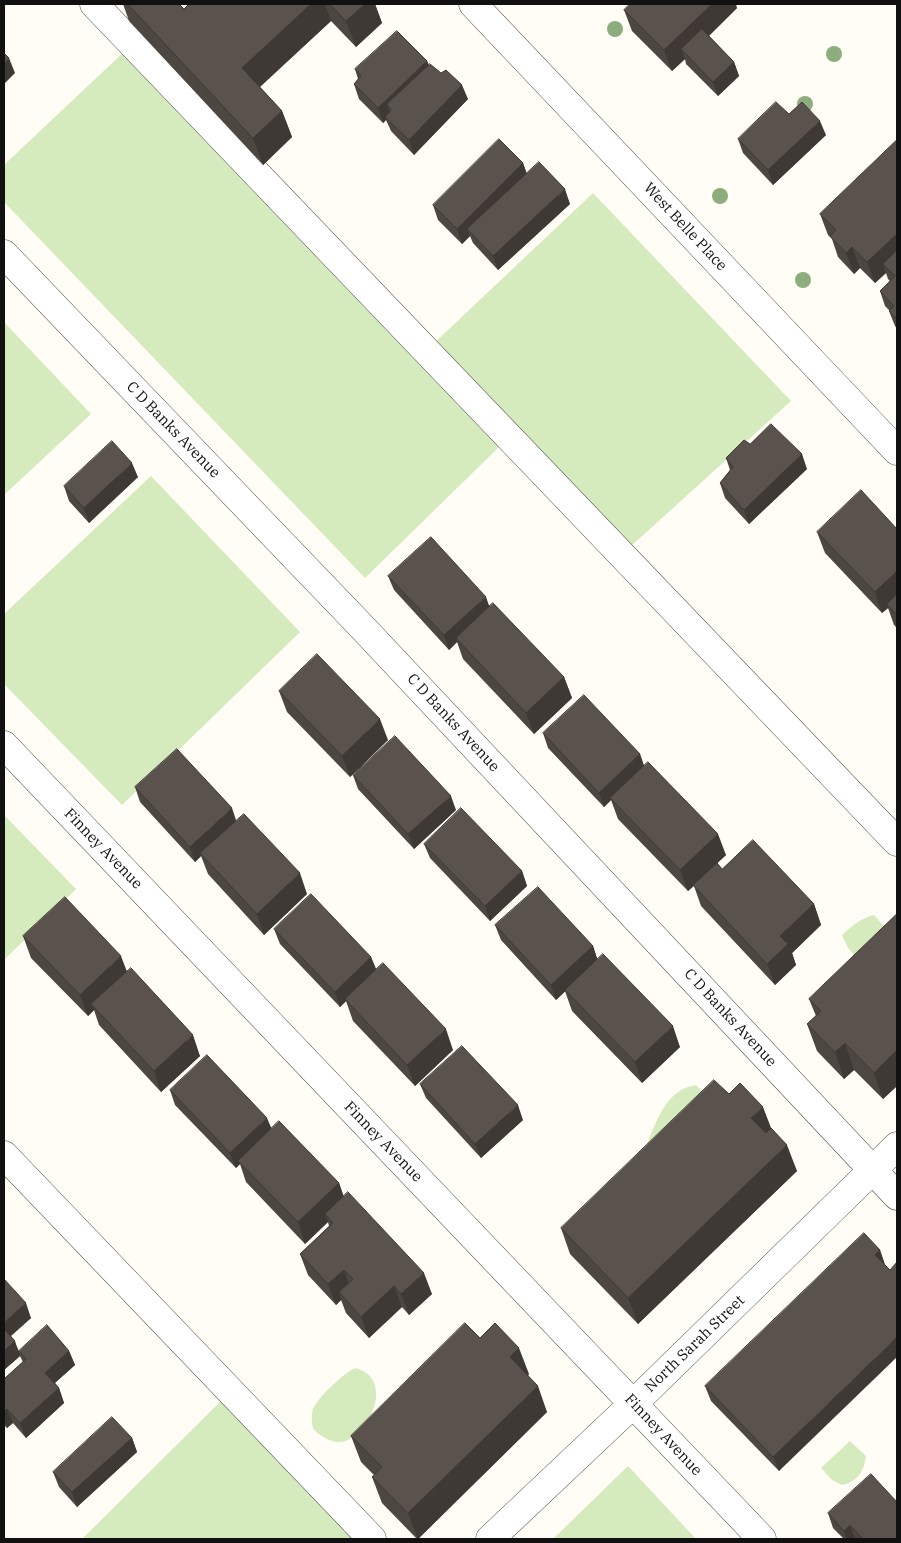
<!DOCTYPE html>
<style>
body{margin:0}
#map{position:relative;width:901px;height:1543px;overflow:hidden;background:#fffdf5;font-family:"IBM Plex Serif",serif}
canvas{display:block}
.frame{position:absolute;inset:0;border:5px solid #111;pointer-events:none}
</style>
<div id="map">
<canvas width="901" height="1543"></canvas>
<div class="frame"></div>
</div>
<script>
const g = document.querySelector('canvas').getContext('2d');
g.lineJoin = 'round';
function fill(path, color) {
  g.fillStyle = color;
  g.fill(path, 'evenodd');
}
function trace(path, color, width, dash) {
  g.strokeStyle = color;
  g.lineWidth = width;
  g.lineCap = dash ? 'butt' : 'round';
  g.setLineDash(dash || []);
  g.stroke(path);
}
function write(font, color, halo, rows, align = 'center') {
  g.font = font + ' "IBM Plex Serif",serif';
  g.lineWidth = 5;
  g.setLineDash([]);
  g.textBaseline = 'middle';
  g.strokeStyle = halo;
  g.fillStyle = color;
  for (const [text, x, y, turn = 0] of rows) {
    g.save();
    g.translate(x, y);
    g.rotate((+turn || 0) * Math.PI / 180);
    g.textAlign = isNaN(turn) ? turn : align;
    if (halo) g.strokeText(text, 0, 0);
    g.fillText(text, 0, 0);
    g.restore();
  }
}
fill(new Path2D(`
 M127,49L499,447L365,578L4,202V165Z
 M593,193L791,401L629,548L431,346Z
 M4,322L91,414L4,495Z
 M151,476L300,632L122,805L4,684V614Z
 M4,815L76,889L4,960Z
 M874,915L892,935L855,956L848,948L842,935C852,926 861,918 874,915Z
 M696,1085L720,1110L661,1149L647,1144C657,1120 667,1089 696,1085Z
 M355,1368C384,1375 379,1407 365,1425C348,1447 333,1447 313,1429C312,1422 311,1416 313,1409C318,1397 344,1373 355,1368Z
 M221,1401L357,1539H82Z
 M850,1441L866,1456C864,1472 857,1482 842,1485L832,1480L821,1468Z
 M628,1466L696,1539H553Z`), '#d5ebbd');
const minor = new Path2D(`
 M94,4L897,842
 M473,4L897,451
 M4,254L363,628L897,1196
 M4,745L762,1539
 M4,1155L372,1539
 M490,1539L634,1403L897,1146`);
trace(minor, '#444', 29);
trace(minor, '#fff', 28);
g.fillStyle = '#8dad7f';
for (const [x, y] of [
 [615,29],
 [834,54],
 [805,104],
 [720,196],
 [803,280]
]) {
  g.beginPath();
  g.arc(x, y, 8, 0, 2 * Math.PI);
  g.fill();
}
fill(new Path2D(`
 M123,4H179L184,9L189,4H375L382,23L356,47L331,21L260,87L282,111L292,137L263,165L129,21Z
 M737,8L709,36L734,62L739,76L718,96L686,64L685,59L672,71L632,31L624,10Z
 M427,61L429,65L468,99L414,155L391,131L386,120L383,123L359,99L354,84L358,79L355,69Z
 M789,114L826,135L773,185L743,153L738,139Z
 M897,140V329L895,326L889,311H890L885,306L880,291L890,281L888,279L886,273L875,283L860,268L854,274L838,257L832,239L828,235L820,214Z
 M523,163L527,174L570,204L498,270L473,243L470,236L462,244L438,220L433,205Z
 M750,444L807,469L749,524L725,498L720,483L730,470L726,458Z
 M138,477L89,523L69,501L64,486Z
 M897,529V628L894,625L888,608L882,613L825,553L817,532Z
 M388,576L490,606L564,677L572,698L534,734L463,659L457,642L449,650L394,590Z
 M279,691L388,740L350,777L287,712Z
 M543,733L640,754L644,766L726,855L717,863L722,869L814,904L821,925L792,953L796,965L775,985L701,906L694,886L688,891L618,819L611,800L604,807L548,748Z
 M353,775L456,810L414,849L358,789Z
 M135,787L307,894L264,935L208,874L201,856L195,862L140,802Z
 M424,844L522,871L527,886L490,921L430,858Z
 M897,914V1086L883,1099L854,1070L844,1079L817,1051L807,1024L816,1016L809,999Z
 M495,925L593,946L597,959L680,1047L642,1083L572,1011L565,991L556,1000L501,940Z
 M274,929L371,957L376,970L453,1050L415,1086L353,1021L346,1001L340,1007L280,944Z
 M23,936L127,971L200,1056L161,1092L99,1025L94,1010L88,1016L31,958Z
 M420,1084L523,1120L481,1158L426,1098Z
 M170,1090L271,1129L339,1183L344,1197L432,1294L409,1315L402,1307L369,1338L346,1313L341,1300L336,1305L308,1275L300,1254L329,1226L328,1222L305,1244L246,1182L240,1164L236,1168L175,1105Z
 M729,1094L797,1171L638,1324L570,1254L561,1228Z
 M880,1250L885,1265L890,1270L779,1471L711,1401L705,1386Z
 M4,1279L31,1318L11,1336L19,1351H69L75,1365L55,1383L59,1388L64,1403L26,1438L13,1423L7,1428L4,1425V1379L23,1362L20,1356L4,1370Z
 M480,1338L529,1374L528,1375L547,1412L418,1539H417L382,1503L372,1477L374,1475L361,1462L351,1436Z
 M132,1438L137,1452L77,1507L59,1487L53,1472Z
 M828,1513L897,1539H844L833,1528Z`), '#4d4742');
fill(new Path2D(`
 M311,4H325L331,21L252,94L242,68Z
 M365,4H375L382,23L356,47L346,21Z
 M712,4H736L737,8L688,56L681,49L685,59L672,71L664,50Z
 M9,58L15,73L4,84V64Z
 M427,61L432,76L391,110L387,104L391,116L385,117L386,120L383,123L378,108Z
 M734,62L739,76L718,96L713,82Z
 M462,85L468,99L414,155L409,140Z
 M282,111L292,137L263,165L253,138Z
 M820,121L826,135L773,185L768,170Z
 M523,163L528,178L467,229L470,236L462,244L457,229Z
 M565,189L570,204L498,270L493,256Z
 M897,234V262L883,264L886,273L875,283L867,262Z
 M852,247L860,268L854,274L846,253Z
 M802,454L807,469L749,524L744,510Z
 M132,463L138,477L89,523L84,508Z
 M897,571V599L887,604L888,608L882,613L875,592Z
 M486,597L491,611L456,638L457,642L449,650L444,635Z
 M564,677L572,698L534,734L526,713Z
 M380,719L388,740L350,777L342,756Z
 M640,754L645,769L610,798L611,800L604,807L599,793Z
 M451,796L456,810L414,849L408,834Z
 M232,808L237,823L200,853L201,856L195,862L190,847Z
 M718,834L726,855L688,891L680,870Z
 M522,871L527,886L490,921L485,906Z
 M300,873L307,894L264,935L257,914Z
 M814,904L821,925L792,953L796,965L775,985L767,964L780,936Z
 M593,946L598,961L556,1000L551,985Z
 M121,956L129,977L91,1004L94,1010L88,1016L80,995Z
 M371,957L377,971L345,999L346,1001L340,1007L335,992Z
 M673,1026L680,1047L642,1083L635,1062Z
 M446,1029L453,1050L415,1086L407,1065Z
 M193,1035L200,1056L161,1092L154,1071Z
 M845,1043L854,1070L844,1079L835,1052Z
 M897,1050V1086L883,1099L874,1073Z
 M518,1105L523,1120L481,1158L475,1144Z
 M763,1107L773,1133L761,1145L751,1118Z
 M267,1118L273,1132L238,1161L240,1164L236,1168L230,1153Z
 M787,1145L797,1171L638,1324L628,1298Z
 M339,1183L346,1204L325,1214L328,1222L305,1244L298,1222Z
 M880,1250L885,1265L880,1269L875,1255Z
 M344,1270L351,1291L339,1292L341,1300L336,1305L328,1284Z
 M424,1273L432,1294L409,1315L401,1294Z
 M394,1286L402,1307L369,1338L361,1317Z
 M26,1303L31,1318L6,1340L4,1333V1323Z
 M897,1337V1357L779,1471L773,1457Z
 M15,1341L20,1356L4,1370V1351Z
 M519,1348L529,1374L519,1384L510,1357Z
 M69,1351L75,1365L50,1387L45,1373Z
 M538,1386L547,1412L418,1539L408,1513Z
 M59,1388L64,1403L26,1438L20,1423Z
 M7,1409L13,1423L7,1428L4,1419V1412Z
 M132,1438L137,1452L77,1507L72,1492Z
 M850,1525L855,1539H847L844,1531Z`), '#3f3936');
const building = new Path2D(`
 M128,4H179L184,9L189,4H311L242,68L282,111L253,138Z
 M330,4H365L346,21Z
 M630,4H712L664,50L624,10Z
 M702,29L734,62L713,82L681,49Z
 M397,31L427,61L378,108L354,84L361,76L355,69Z
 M4,53L9,58L4,64Z
 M430,64L441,73L446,70L462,85L409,140L385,117L391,110L387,104Z
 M776,102L789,114L802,102L820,121L768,170L738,139Z
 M499,139L523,163L457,229L433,205Z
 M897,140V234L867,262L852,247L846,253L830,236L836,230L820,214Z
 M539,162L565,189L493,256L467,229Z
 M897,250V319L889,311L894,306L880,291L895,276L883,264Z
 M771,424L802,454L744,510L720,483L733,467L726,458L744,440L750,444Z
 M112,441L132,463L84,508L64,486Z
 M861,490L897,529V571L875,592L817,532Z
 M431,537L486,597L444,635L388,576Z
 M897,594V615L887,604Z
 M493,603L564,677L526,713L456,638Z
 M317,654L380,719L342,756L279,691Z
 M584,695L640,754L599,793L543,733Z
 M395,736L451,796L408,834L353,775Z
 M177,749L232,808L190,847L135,787Z
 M648,762L718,834L680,870L610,798Z
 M461,808L522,871L485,906L424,844Z
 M244,814L300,873L257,914L200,853Z
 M753,840L814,904L780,936L788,944L767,964L693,885L717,863L722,869Z
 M538,887L593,946L551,985L495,925Z
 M311,894L371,957L335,992L274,929Z
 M65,897L121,956L80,995L23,936Z
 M897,914V1050L874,1073L845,1043L835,1052L807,1024L821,1011L809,999Z
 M603,954L673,1026L635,1062L565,990Z
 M383,963L446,1029L407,1065L345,999Z
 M131,968L193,1035L154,1071L91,1004Z
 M462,1046L518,1105L475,1144L420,1084Z
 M207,1055L267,1118L230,1153L170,1090Z
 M714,1080L729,1094L740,1083L763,1107L751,1118L766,1133L771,1128L787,1145L628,1298L561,1228Z
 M279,1121L339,1183L298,1222L238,1161Z
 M348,1192L424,1273L401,1294L394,1286L361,1317L339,1292L353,1279L344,1270L328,1284L300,1254L333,1223L325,1214Z
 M864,1233L880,1250L875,1255L890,1270L897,1262V1337L773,1457L705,1386Z
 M4,1279L26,1303L4,1323Z
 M465,1323L480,1338L495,1323L519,1348L510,1357L538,1386L408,1513L372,1477L382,1467L351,1436Z
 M47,1325L69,1351L45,1373L59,1388L20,1423L7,1409L4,1412V1379L26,1359L19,1351Z
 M4,1329L15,1341L4,1351Z
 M112,1417L132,1438L72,1492L53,1472Z
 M871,1474L897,1502V1539H863L850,1525L844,1531L828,1513Z`);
fill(building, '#5a524d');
trace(building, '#3f3936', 1);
write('15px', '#111', '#fff', [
 ["West Belle Place",685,227,47],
 ["C D Banks Avenue",173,430,46],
 ["C D Banks Avenue",453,723,47],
 ["Finney Avenue",103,849,46],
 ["C D Banks Avenue",730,1018,47],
 ["Finney Avenue",383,1142,46],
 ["North Sarah Street",695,1344,-44],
 ["Finney Avenue",663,1435,47]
]);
</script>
